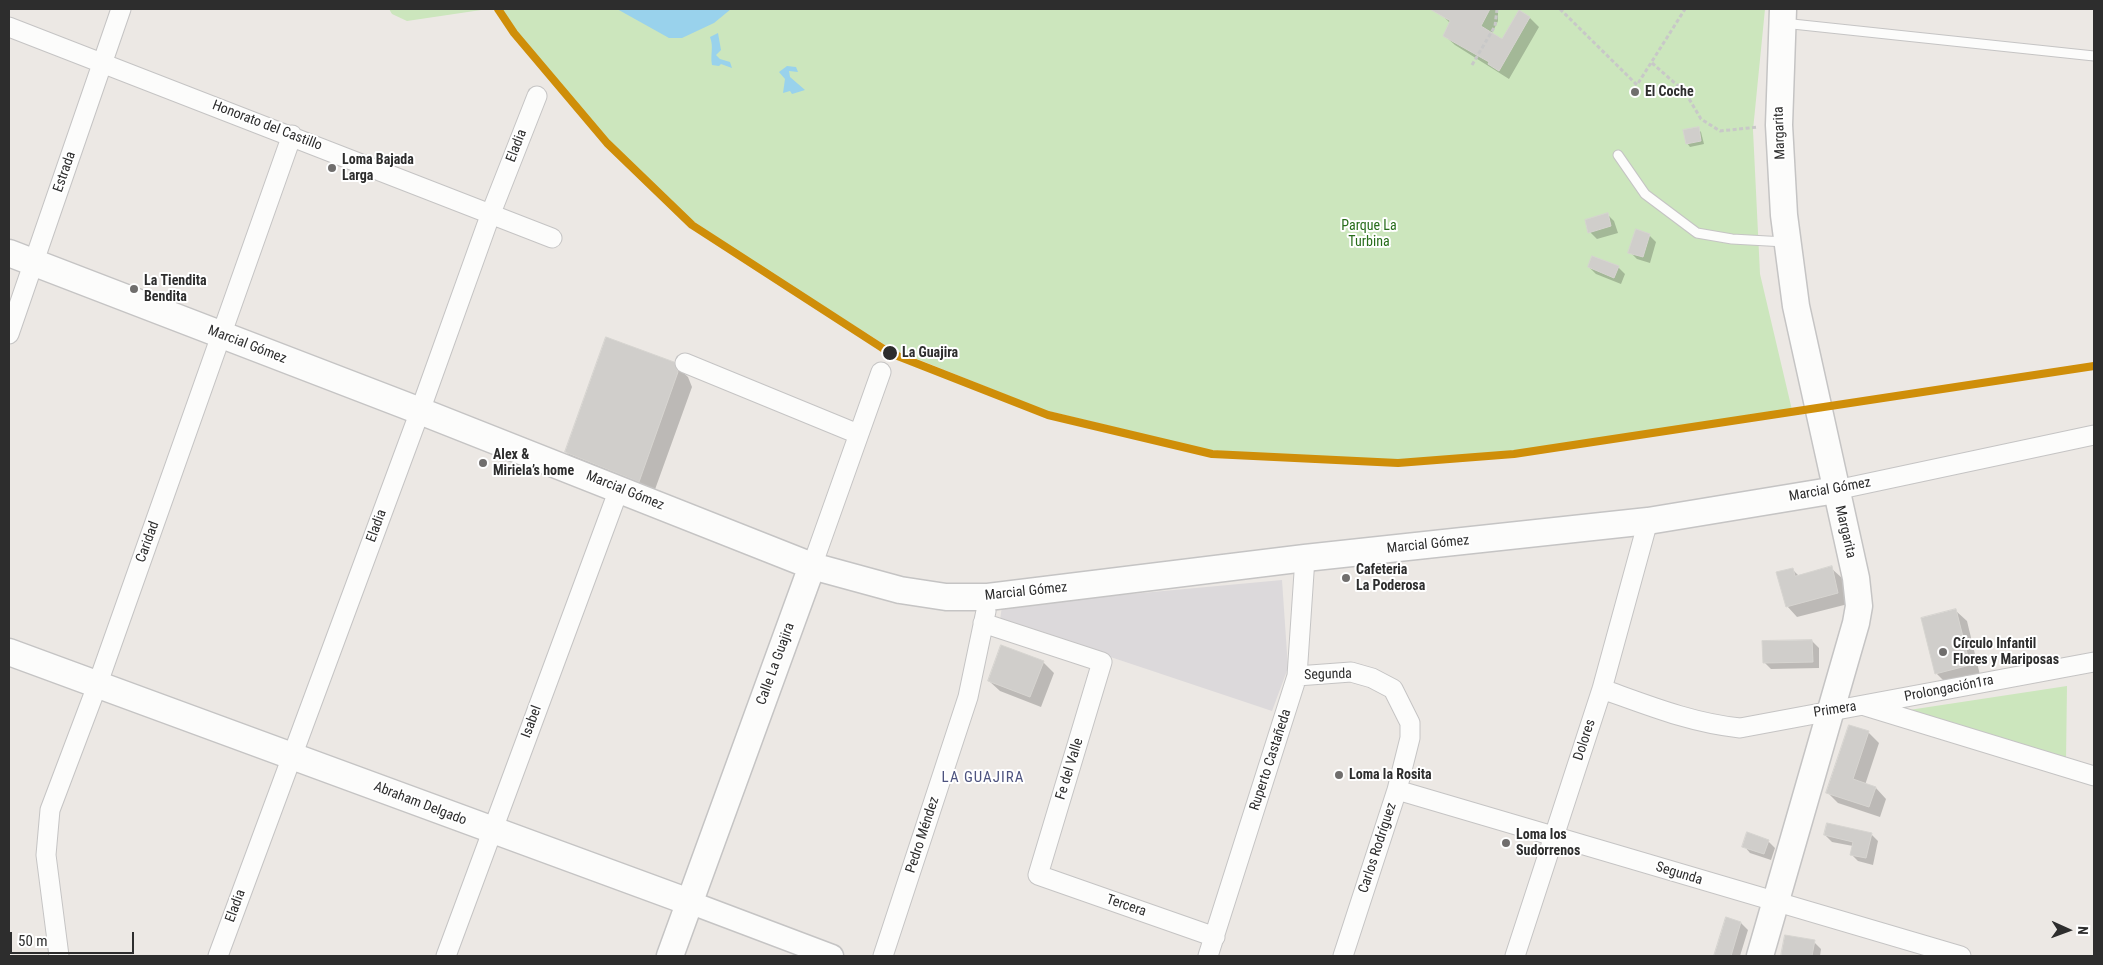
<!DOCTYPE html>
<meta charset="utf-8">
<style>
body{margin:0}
#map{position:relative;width:2103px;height:965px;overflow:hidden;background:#ece8e4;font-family:"Roboto Condensed",sans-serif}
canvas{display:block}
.frame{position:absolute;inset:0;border:10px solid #2d2d2d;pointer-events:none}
.north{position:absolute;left:2043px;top:905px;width:50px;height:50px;-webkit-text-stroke:4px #fff;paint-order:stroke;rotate:92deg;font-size:14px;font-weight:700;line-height:20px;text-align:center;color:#2d2d2d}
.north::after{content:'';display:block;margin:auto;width:18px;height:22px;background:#2d2d2d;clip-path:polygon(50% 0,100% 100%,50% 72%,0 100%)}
.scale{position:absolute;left:10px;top:932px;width:124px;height:22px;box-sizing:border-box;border:2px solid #2d2d2d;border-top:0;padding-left:6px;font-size:15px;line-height:18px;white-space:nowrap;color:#2d2d2d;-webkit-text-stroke:4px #fff;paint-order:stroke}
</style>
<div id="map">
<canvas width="2103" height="965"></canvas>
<div class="frame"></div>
<div class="north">N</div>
<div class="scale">50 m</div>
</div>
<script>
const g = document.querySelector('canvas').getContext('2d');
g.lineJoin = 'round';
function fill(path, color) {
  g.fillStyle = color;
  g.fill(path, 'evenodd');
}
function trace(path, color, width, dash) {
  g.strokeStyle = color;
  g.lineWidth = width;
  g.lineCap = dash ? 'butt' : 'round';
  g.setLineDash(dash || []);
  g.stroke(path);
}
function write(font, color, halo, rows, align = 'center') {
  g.font = font + ' "Roboto Condensed",sans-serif';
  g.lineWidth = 4;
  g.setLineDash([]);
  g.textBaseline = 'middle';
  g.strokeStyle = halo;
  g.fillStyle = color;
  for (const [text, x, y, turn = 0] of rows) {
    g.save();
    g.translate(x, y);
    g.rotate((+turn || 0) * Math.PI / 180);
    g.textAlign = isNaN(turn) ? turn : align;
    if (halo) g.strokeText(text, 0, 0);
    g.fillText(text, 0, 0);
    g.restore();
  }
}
fill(new Path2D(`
 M1282,580L1288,668L1272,711L1000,620L1002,606Z`), '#dcd9db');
fill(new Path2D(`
 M389,9H488L407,21L392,14Z
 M500,9H1765L1753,130L1760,274L1792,410L1483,456L1392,460L1249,454L1204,449L1044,410L890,348L755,263L680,212L601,134L541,63Z
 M2067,686L2066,762L1909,710Z`), '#cce6bd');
fill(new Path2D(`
 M617,9H731L714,23L682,38H669Z
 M718,33L721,50L716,55L720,59L730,62L732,68L721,64L719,66L712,65C710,55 714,47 710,37Z
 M787,66L796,67L798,72L789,71L790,77L805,90L792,94L790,91L783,93L785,79L779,72Z`), '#99d2ec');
fill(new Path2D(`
 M1446,9H1498V21L1492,33L1503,40L1530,18L1539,27L1509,79L1455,45L1445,36L1450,23L1442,15Z
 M1698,129L1701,132L1704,144L1690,147L1687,143Z
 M1607,214L1614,221L1618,233L1597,239L1590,232Z
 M1649,235L1656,242L1650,263L1637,259L1630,252Z
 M1589,267H1618L1625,274L1621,284L1596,274Z
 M673,363L688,377L692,387L653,495L580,466L566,452Z
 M1831,568L1842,578L1848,604L1797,617L1787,606L1792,569L1799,576Z
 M1956,611L1967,621L1980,675L1947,684L1936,673Z
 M1812,641L1819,648V668L1771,669L1764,662Z
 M1043,662L1054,673L1041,707L1000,691L989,681Z
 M1868,732L1879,743L1865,785L1876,788L1886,799L1880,817L1838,803L1828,793Z
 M1871,834L1878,841L1873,865L1858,861L1851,854L1853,846L1832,842L1825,835Z
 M1768,841L1775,848L1771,860L1750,853L1744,846Z
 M1726,919L1741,923L1748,930L1740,956H1715Z
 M1814,942L1821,949L1820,956L1783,955Z`), '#0003');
const building = new Path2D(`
 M1430,9H1490L1481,26L1502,39L1519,10L1530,17L1499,71L1488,64L1489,62L1443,36L1450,21Z
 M1699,127L1701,141L1686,144L1683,130Z
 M1608,213L1611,226L1588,233L1585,220Z
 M1636,229L1650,234L1643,257L1628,253Z
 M1592,256L1619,266L1614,278L1588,267Z
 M606,337L674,362L678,372L639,482L565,452Z
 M1832,566L1838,593L1786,607L1776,572L1793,568L1795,576Z
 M1956,609L1970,665L1935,674L1921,618Z
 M1812,640L1813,662L1763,663L1762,641Z
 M1001,645L1044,661L1030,697L988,681Z
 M1849,725L1869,731L1853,779L1876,787L1869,807L1826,793Z
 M1827,823L1872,833L1866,858L1850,855L1853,842L1824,835Z
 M1747,832L1769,840L1764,854L1742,847Z
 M1726,917L1741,922L1731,956H1714Z
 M1785,935L1815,940L1812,956H1781Z`);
fill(building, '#d0cecb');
trace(building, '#d6d4d0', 1);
const service = new Path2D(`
 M1783,23L2094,56
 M1618,155L1645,194L1697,233L1732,239L1785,242`);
const minor = new Path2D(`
 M9,27L552,238
 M9,334L121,9
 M685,363L858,434
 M1836,490L2094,435
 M812,566L881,372
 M983,623L1102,662L1038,875L1215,937
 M1297,676L1351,672L1372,678L1393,689L1410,723V738L1397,790L1343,956
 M1602,689C1647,705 1691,723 1740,728L2094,662
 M1865,706L2094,776
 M1397,790L1961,956
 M59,956L46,855L50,810L98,683L292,135
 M218,956L420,411L491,213L537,96
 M446,956L619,489
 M883,956L968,697L986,611
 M1208,956L1297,676L1305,558
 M1515,956L1602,689L1648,521`);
const tertiary = new Path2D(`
 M689,902L832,956`);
const secondary = new Path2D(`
 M9,253L420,411L812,566L900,590L946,597H988L1305,558L1648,521L1836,490
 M9,652L689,902
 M670,956L812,566
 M1760,956L1856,623L1859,606L1856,578L1796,306L1784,215L1779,125L1783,9`);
trace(service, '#c5c4c4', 11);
trace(minor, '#c5c4c4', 21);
trace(tertiary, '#c5c4c4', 25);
trace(secondary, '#c5c4c4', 29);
trace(new Path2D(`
 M1560,9L1637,85L1685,9
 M1652,63L1685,92L1701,119L1720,131L1758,127
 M1472,65L1495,26L1497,9`), '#c8c8c8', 3, [4, 2.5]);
trace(service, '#fcfcfb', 9);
trace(minor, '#fcfcfb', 19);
trace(tertiary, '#fcfcfb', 22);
trace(secondary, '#fcfcfb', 26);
trace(new Path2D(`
 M498,9L514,33L607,143L692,225L890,353L1048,415L1212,454L1398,463L1514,454L2094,366`), '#cf8e09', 8);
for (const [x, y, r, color] of [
 [1635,92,5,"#706e6d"],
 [332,168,5,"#706e6d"],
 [134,289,5,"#706e6d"],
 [890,353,8,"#2d2d2d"],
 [483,463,5,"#706e6d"],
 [1346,578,5,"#706e6d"],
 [1943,652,5,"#706e6d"],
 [1339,775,5,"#706e6d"],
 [1506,843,5,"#706e6d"]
]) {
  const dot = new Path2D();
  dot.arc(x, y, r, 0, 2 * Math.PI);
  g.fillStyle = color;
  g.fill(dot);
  trace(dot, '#fff', 2);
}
write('bold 14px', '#2d2d2d', '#fff', [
 ["El Coche",1645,92],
 ["Loma Bajada",342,160],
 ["Larga",342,176],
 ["La Tiendita",144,281],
 ["Bendita",144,297],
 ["Alex &",493,455],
 ["Miriela’s home",493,471],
 ["Cafeteria",1356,570],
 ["La Poderosa",1356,586],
 ["Círculo Infantil",1953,644],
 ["Flores y Mariposas",1953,660],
 ["Loma la Rosita",1349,775],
 ["Loma los",1516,835],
 ["Sudorrenos",1516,851]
], 'left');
write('14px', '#2d2d2d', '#fff', [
 ["Honorato del Castillo",267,126,21],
 ["Margarita",1780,133,-92],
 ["Eladia",517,146,-69],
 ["Estrada",65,172,-71],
 ["Marcial Gómez",247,345,21],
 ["Marcial Gómez",1830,490,-10],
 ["Marcial Gómez",625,491,22],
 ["Eladia",377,526,-70],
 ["Margarita",1845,532,77],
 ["Caridad",148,542,-70],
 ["Marcial Gómez",1428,545,-6],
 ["Marcial Gómez",1026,592,-6],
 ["Calle La Guajira",776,664,-70],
 ["Segunda",1328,675,-2],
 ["Prolongación1ra",1949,689,-11],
 ["Primera",1835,710,-9],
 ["Isabel",532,722,-70],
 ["Dolores",1585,740,-72],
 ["Ruperto Castañeda",1271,760,-72],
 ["Fe del Valle",1070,769,-73],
 ["Abraham Delgado",420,804,21],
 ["Pedro Méndez",923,835,-72],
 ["Carlos Rodríguez",1378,848,-72],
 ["Segunda",1679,874,17],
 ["Eladia",236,906,-70],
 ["Tercera",1126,906,19]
]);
write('14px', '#286d1b', '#fff', [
 ["Parque La",1369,226],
 ["Turbina",1369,242]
]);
write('bold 14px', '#2d2d2d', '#fff', [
 ["La Guajira",902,353]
], 'left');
g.letterSpacing = '1px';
write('15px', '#4d537f', '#fff', [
 ["LA GUAJIRA",983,778]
]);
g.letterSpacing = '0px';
</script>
